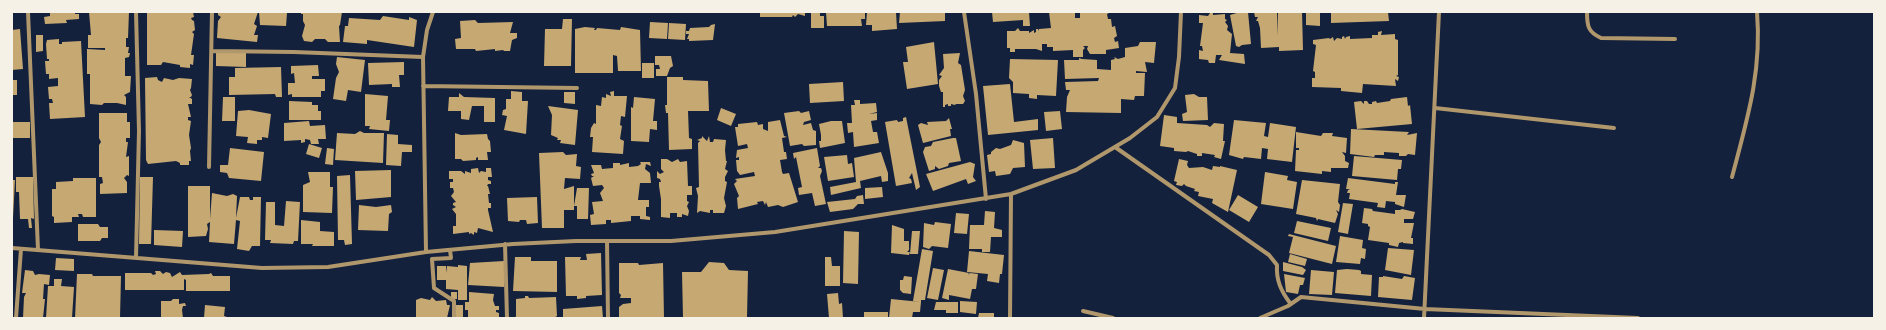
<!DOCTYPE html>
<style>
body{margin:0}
#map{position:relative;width:1886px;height:330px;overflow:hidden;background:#14213d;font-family:Montserrat,sans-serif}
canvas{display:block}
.frame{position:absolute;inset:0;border:13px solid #f6f1e7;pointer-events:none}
</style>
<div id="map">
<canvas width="1886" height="330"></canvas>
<div class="frame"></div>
</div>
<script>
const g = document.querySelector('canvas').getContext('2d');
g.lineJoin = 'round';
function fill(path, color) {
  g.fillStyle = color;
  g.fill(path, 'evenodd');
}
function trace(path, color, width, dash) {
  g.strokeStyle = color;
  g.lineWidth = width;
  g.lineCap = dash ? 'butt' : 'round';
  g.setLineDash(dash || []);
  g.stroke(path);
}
fill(new Path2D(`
 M50,12H75V14H79V19L66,20L67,23L45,24L44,17L50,16Z
 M89,12H129L128,38H126V47H129L128,53H130L129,57L125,58V76H131L130,92L124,95L126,97V105L117,103H104L102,105L90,104V74H87V49L105,50V48H88V35H91Z
 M147,12H193L194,17L191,18L192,20L194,21L195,30L192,32L194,34L191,55H194L193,65L190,64V68L180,67V65L163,62L161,65H147Z
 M218,12H258L254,24L257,26L254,35H258L257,42L217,38L218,21L221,17L218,15Z
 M259,12H285L287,13L286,26L260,25Z
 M301,12H342L340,25L339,26L340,42H328L325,39H315L312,42L304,41L302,36L305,25L303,21V14H301Z
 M760,12H805V16L798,14L795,17L793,15L792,17H760Z
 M811,12H820V16H824V28H811Z
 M826,12H865V19H861L862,26H827Z
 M867,12H896L897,29L872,31V25H866Z
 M900,12H945V21L899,23Z
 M992,12H1029L1030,26H1023V20L993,22Z
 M1049,12H1075V18H1080V12H1111L1107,14L1108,19H1111L1112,27L1115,26L1117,36L1114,38L1115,42L1118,41L1119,48L1106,50V54H1090L1087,49L1088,46H1083L1085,48L1083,50V57H1073V50L1053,51V47H1047V44H1042V51L1036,49H1015V52H1010V48H1007V31H1015L1018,28L1020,31H1029V33L1034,30V33L1036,32V29H1038L1039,31V29L1051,28Z
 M1240,12H1248L1251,44L1242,45L1239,47L1236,46L1230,15Z
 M1254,12H1277L1278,36V12H1302L1303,50L1279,51V47L1261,48L1260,28L1258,21H1256L1258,17H1255Z
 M1306,12H1320V26L1306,25Z
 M1331,12H1388L1389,21L1331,23Z
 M1210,13H1213V15L1225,14V19L1227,20L1225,22L1228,26L1227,30L1232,34L1230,53L1244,54L1245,64L1219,60L1222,55H1216L1215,63H1209L1208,60L1199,59V50L1203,51L1202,46H1200L1203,23H1199V15L1208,16Z
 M383,16L409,20V17L417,20L414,47L367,40V44L343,42L345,26H348L349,18L380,20Z
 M563,19H572L571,66H544L545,29H562Z
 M475,20L478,23L513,22L510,33H517V38L512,40L510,51H504L503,50L495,51V49L476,51L475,49H456L455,39L461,38L460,21Z
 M650,22L668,23L667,39L649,38Z
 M669,23L686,24L685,40L668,39Z
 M715,24L713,40L689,41V39H687L689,34H686V31H689L690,28L709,27L711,25Z
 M621,27L640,30L641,71H618L617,56L613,55V73H575V29L585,27L595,28L594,30H596L597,28L620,30Z
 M20,29L23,69L12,70V30Z
 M1382,31L1381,35L1395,34V39L1398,40V75L1396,76L1399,77L1398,81L1395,79L1396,86L1363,84L1362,93L1341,91V88L1312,87V78H1315V72L1313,71L1316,45L1313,44V40L1329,38L1330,39L1333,37L1334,41L1337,38L1342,39V37L1344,36L1345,39L1346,37L1350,36V39L1372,38V35H1378V32Z
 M36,35H43V51L36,52Z
 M59,39V44H62V42L81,41L85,117L50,119L49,103H53L52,99H49L48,87L58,86V78L49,79V74H46L45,61H49V59H47L46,44L47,40Z
 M934,42L938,84L907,89L903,62H908L906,47Z
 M1140,42H1156L1154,63L1145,62L1147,72L1136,71V73H1145L1144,96H1135L1134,100L1121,99V113L1066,112L1067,97L1070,90H1066L1065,82L1098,81L1099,78L1065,79L1064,60H1079V58L1082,59L1097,60V69L1111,70V60L1115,59L1114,57L1118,59L1125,57V48L1138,46Z
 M216,53H246V67L216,66Z
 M960,53L958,63L961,65L965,90L963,96L965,101L963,104H956L955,105L951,104V106H948V104L945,105V107H943V92H941L939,86V80L942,76L939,75L944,68L943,54Z
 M655,56H671L673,66L670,68L667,76H656V69H660L659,65H655Z
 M337,57L365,60L361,92L348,90L346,101L333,99L336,78L339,72L336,64Z
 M1010,59L1058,60L1056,96L1037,95V99L1029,98V94L1013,93V82L1009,78Z
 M404,62V75H399L400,87H392V84L369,85L368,63Z
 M642,63H654V78H642Z
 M318,65L319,76H312V79H325V91H321V97H292V94L288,95V83H295L294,73L291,74V66Z
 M281,67L282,97H276L275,94L229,95V77H235V68Z
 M157,77L158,80L162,82L164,78L173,80L179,78L192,79L191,88L190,90L192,95L191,97H189L192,99V104H188L191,117H188V120L191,121L189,135L191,148L190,151L191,161H189V165H180V163L176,161L148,164L146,160L145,78Z
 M667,77H683V80L708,81L709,111H688L689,138L692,139V149L669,150L668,113H666L665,105H667Z
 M12,80H17V95H12Z
 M843,82L844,101L810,103L809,84Z
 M1010,84L1014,122L1038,119V130L988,135L983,86Z
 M511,91L522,92V101H528L526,134L504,130L507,116L502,115L503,110L506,109V99H511Z
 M614,91V96H627L625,117L621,116L620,125L622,126L620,139L624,141L623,154L592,152L593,137H590L591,128L594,123L596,124V105L601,106L602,97L606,98V94L611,96L610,92Z
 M564,92H575V104L564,103Z
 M459,93L464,97L495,98V122H484V106H472L469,120L461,119V111H448L449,97H459Z
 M365,94L388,96L386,120H390L389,131L369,129L370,126H365Z
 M1194,94L1199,97H1207L1208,120L1183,121L1182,114L1187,112L1185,95Z
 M223,97H235V121H222Z
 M634,97L655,99L653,121H657V130L650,129L649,142L631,141V107L633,108Z
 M1407,97L1408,106L1410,105L1412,124L1357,129L1354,102L1361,101L1364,104V101H1367L1369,104H1372V102L1376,101L1377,103L1390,101L1391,99Z
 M854,100H860V104L876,103L877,112L869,114L877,113V120L871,121L873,132H877L879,143L854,147L853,132L848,133L847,123H852L851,105H855Z
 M289,101L312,102V105H318V111H321V120H289Z
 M548,106L578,110L575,145L560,143L561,140H557L558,138L551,135L552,115Z
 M721,108L736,114L731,126L717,120Z
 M249,110L271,114L268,138L262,137V140H257V144L247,143L248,137L236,136L238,111Z
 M799,111L801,113L809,111L811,120L804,122L803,125L811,123L813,130L816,131V145L804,146L802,144L790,146L784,113Z
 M1060,111L1062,129L1046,131L1044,112Z
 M99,113H127V122H130V138H126V142H128L126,157L129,156V176L127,175L124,178L127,182V193L100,194V184L103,183L102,177H99V145L101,142L99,138Z
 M1164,115L1177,117V123L1207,125L1210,127L1214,123L1224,124L1223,141H1225L1221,159L1214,157L1215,155L1202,153V156H1197V154L1188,151L1186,152L1174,151V148L1160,146Z
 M906,117L920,187L916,190L912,173L909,178L911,179L912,183L896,186L885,122L897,120L898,122L903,121V118Z
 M949,118L952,129H950L951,136L923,143L918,125L921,123L928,125L927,122L946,121Z
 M780,120L784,136L787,137L782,138L784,152H786L787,159L780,160L782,172L783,174L789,173L798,202L783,207L778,205L768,207L766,202L765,205L763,201L757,202L758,204L738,209L737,198L739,196L734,184L737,181L735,179L755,176L754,172L740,175L737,171L736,160H739V157L736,158L737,150L748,148L747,144L738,146L735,127H738V124L757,122L758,125L763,124V129L768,131V122Z
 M1234,120L1266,123L1264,136L1268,137L1270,123L1296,127L1292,162L1267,159L1268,149L1262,148L1261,159L1244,157L1243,159L1229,155Z
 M309,121L310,126L325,125L326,139H318L319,144H311L310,140L305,139V142L301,143V140L284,141V123Z
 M831,121H842L845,143L820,148L819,141H821V135L819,124Z
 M12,122H30V138H12Z
 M1351,129L1409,132L1407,135L1417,133L1415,155L1408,154L1406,156H1399V153L1384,152V155H1375L1374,157L1350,154Z
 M360,131L364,133H384L383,163L335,160L337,133L355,134Z
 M1296,132L1321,136L1323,133H1333L1332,136L1347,138L1346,153L1342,152L1345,156V161L1349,163L1348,168H1331V172L1322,171V174L1295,171L1296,150H1299V148H1296Z
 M455,133L461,135L487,134L488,139L490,141L491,152H487L488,160H478V157L476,158V160L463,161L461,159H455Z
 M387,134L398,135V144L412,145V152H402L401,166L386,165Z
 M702,136L707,141L709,136L710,142H713L714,139L726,140L725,150L726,161H727L725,169L728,171L725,177V181L727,182L724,198L726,206L724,213H713V210H710V213L700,211L697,213L698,196L696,188L699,187L698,143L700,141L697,140L702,138Z
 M953,138H956L961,161L949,163L948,166L939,169L935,166V169L929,171L923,152L925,147L931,146L933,142Z
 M1053,138L1055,168L1033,169L1030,140Z
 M1013,140L1024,143L1025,167L1013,168L1010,174L996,176L995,171L989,172L987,155L991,154V152L996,148L1000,149L1011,145Z
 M309,144L322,148L319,158L306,154Z
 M230,148L264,152L261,181L229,178L227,173L220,172V165H228Z
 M327,148L334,149L333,165L325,164Z
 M817,148L820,166L818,168H821L822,171L820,176L826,204L815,206L812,193L799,195L798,188L802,187L796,157L794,159L793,153Z
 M563,152L566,155L577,154L576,166L581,167L580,179L565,178L564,189L574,186V210H564V228H542L539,153Z
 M881,152L888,173V181L882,182L881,176L860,181L861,188L831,195L830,187L856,182L854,158Z
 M847,155L848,164L852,163L854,177L828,181L824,157Z
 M1354,156L1402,160L1401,169H1398L1397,180L1352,176Z
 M661,159H667L672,162L678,159L680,162L687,161L688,186H692V195H687V201L689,202L687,206L689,211L688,216L682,214V217H677V213H670V218L661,217V199L659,186V182H661L660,179L657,178V171L660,174L664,172L661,169Z
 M1179,159L1188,161L1187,165L1189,168L1203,167L1212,170L1213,166L1220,167V166L1237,170L1228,212L1212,203L1213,199L1198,196L1199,192L1194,191L1195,189L1186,186L1184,184L1182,186L1176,185L1177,182L1174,181Z
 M640,162H650L651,166L646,164L645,169L650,173L651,183H640L638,200H649V207H646V216L650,217V220L640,219V216H631V221L611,223V220H606V224L591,225L590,215L594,214L592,202L603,201L600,193L604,188L602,185L593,186L591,178L594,176H592L591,174L594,173L591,165H601L602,169L613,168V163H620V165L629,163V167L638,166L641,164Z
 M970,162L975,164L973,177L976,181L968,184L966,179L933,191L926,174Z
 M478,168L479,173L481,171L486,172V168H491L492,177H488V180L491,181V184H488L487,186H488L490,194H488L489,203H491V208H488V210L493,232L478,228L477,233L474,232V235L471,233L469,234V232L453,234V226H456V214L452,209L456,207L453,205V203L456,202L451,196L454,192L453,188H450V182H453V179H449V171H461L465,174V171L471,173V169Z
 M391,170V197L356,200L355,171Z
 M308,172H330V187H333L332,213L303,212V185L310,182Z
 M1265,172L1288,176L1287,180L1297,182L1293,209L1261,204Z
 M350,175L352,244L345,245L344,240H338L337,176Z
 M16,177H33L34,219L31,218L32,228H29L28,219H20L19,192H16Z
 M140,177H153L151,244H139Z
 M73,178H96V217H83L82,214H78L79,217H72V222L54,223V217L52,216V189H56V182L73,181Z
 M1348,178L1395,184V182H1398L1396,195H1406L1404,207L1395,204V202L1386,201L1385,208L1377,207L1378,203L1349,199L1350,193H1347L1348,190L1350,189H1346Z
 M12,180H15L13,218H12Z
 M1302,180L1340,184L1338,202L1340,205L1339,212L1336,210L1338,214L1335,223L1318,219L1317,221L1316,218L1296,214Z
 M188,186H210V219L212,193L227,196L233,194L237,196L236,218L240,197H249L250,200H253V197H261L260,246H252L249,251L237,249L240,221L236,220L234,244L209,242L210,222L207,224L208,229L206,236L188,237Z
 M882,187L883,197L865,199V188Z
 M577,188H589L588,219H577V206H574Z
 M863,195L864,204H858L853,209L830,212L827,202L855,199L857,196Z
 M1238,195L1258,207L1249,222L1229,210Z
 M537,197L538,223L527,224L526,220H520L519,222L508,221L507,198Z
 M286,201L300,202L298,241H294L293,244L270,243L271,240H265L266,202H275V225L284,226Z
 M1343,203L1353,204L1348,234L1338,232Z
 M359,205L376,207L391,205L392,212L389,214L388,231L358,230Z
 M1364,208L1372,209L1373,211L1395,214V210H1400L1402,209L1415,212L1413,219H1404V223H1414L1411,238H1413V244L1403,243V242L1399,243L1398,247L1389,245V243L1368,240L1370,227L1368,226V224L1362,223Z
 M985,211L995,212L994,228L1002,230V237H991L990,252H982V249H969L970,225H984Z
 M956,213L969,214L967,234L954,233Z
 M301,220L320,222V231L334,232V246H312L313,244H301Z
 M1297,221L1331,228L1328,241L1294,233Z
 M935,222L951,224L948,248L932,246L929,249L923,247L924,223L934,225Z
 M78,224H98L100,227H108V238H102L100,241H78Z
 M892,225L904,229V241H909V250L907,252H910L909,255L891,253Z
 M154,230L183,231L182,247L154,245Z
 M844,231L859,232L858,284L843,283Z
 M912,231H920L918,254H910Z
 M1289,234L1336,246L1332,264L1289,253L1293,237L1288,236Z
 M1340,236L1363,240L1362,248L1366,249L1365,259L1361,258L1360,264L1336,262Z
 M1388,248L1414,250L1411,275L1385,270Z
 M922,249L933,251L925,300H921V302L913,301Z
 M969,251L1004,255L1002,274H1000L999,283L987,281L988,274L967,272Z
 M601,253L602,295L586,296V298L577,299V296H566L565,257H581L580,260H587L586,254Z
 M1290,254L1307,259L1305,266L1288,262Z
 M515,257H531V261H557V292L513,291Z
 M825,257H831L832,266H840V286H825Z
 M56,258L74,259V271L55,270Z
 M504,261V287L468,285L470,263Z
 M709,262L724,263L729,270L748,271L747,318H683L682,272H701Z
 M1283,262L1302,267L1306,270L1303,275L1283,271Z
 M619,263H638L639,265L663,263L664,318H619V307L623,304L631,303V298H620L621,295L619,293Z
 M458,265L467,266V300H458V290L446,289V280H437V266H446V273L447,266L458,267V278Z
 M933,268L944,270L938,300L927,298Z
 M948,269L969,273L968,275L970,273L978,274L976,289H972L970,299L949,295V300L942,298Z
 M1347,269L1359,270L1361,271V274L1372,275L1371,296L1335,293L1337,270Z
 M25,270L33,271L35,275L39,274L50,275L49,285L44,284L43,299H45L43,318H23L24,297L26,293H22Z
 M1311,270L1334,272L1332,295L1309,294Z
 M155,271H160L163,274L166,272L170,273L172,277L180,272L182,275L209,274L211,273L213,276H230V291H186V280L184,279V290H125V273H151L153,275L156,274Z
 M77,274H92L93,276H121L120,318H75Z
 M1284,274L1305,278L1303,285H1300L1298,294L1286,292Z
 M904,276L912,277L911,294L903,293L900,290V280H903Z
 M1383,276L1402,279L1404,276L1415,278L1412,300L1378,297L1379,277H1383Z
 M54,279H62L61,286L74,287L72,318H46L48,286H54Z
 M451,292H457V299H451Z
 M469,292L494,294L493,300L495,306H499V310H496V312L499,313V318H468V310H465V302H469Z
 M838,293L839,304L842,303L843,318H829L827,294Z
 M525,296H528L529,298L556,297L557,316L554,318H515L516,316V299L525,298Z
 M432,297L436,301L446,300L447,305H450L447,318H416V300L421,298L430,300Z
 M173,299H179V304L185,303L186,306H183L182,310L183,318H161V301H171Z
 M891,299L921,302L920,312H913L912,318H889Z
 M960,301L977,302L976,314L960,312Z
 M936,302H958V313H946V310H934Z
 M205,305L225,307L224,316L230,318H204Z
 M455,305H463V318H455Z
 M602,306L603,318H563V309Z
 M864,312H888V318H864Z
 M979,313H994V318H978Z`), '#c6a872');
trace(new Path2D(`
 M28,12L38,250
 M964,12L976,94L986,199
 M1587,12C1587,26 1588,32 1601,38L1675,39
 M212,51L294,52L423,57L426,252
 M423,57L427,30L433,12
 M423,86L577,88
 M1435,108L1614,128
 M1115,147L1269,255L1277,265C1276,280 1281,291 1290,303
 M209,167L212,12
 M1732,177C1747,120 1762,72 1757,12
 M607,241L608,318
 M505,244L507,318
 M12,248L262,268L328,267L426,252L513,244L576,241H671L775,232L1011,194L1076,170L1130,138L1157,117L1175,88L1179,57L1181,12
 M450,250L451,258L432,259L434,288L454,301V318
 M136,258L139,131L136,12
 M1083,311L1113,318
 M16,318L21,249
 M1010,318L1011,194
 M1260,318L1288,306L1301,297L1425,309L1638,318
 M1424,318L1439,12`), '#b1986c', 4);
</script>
